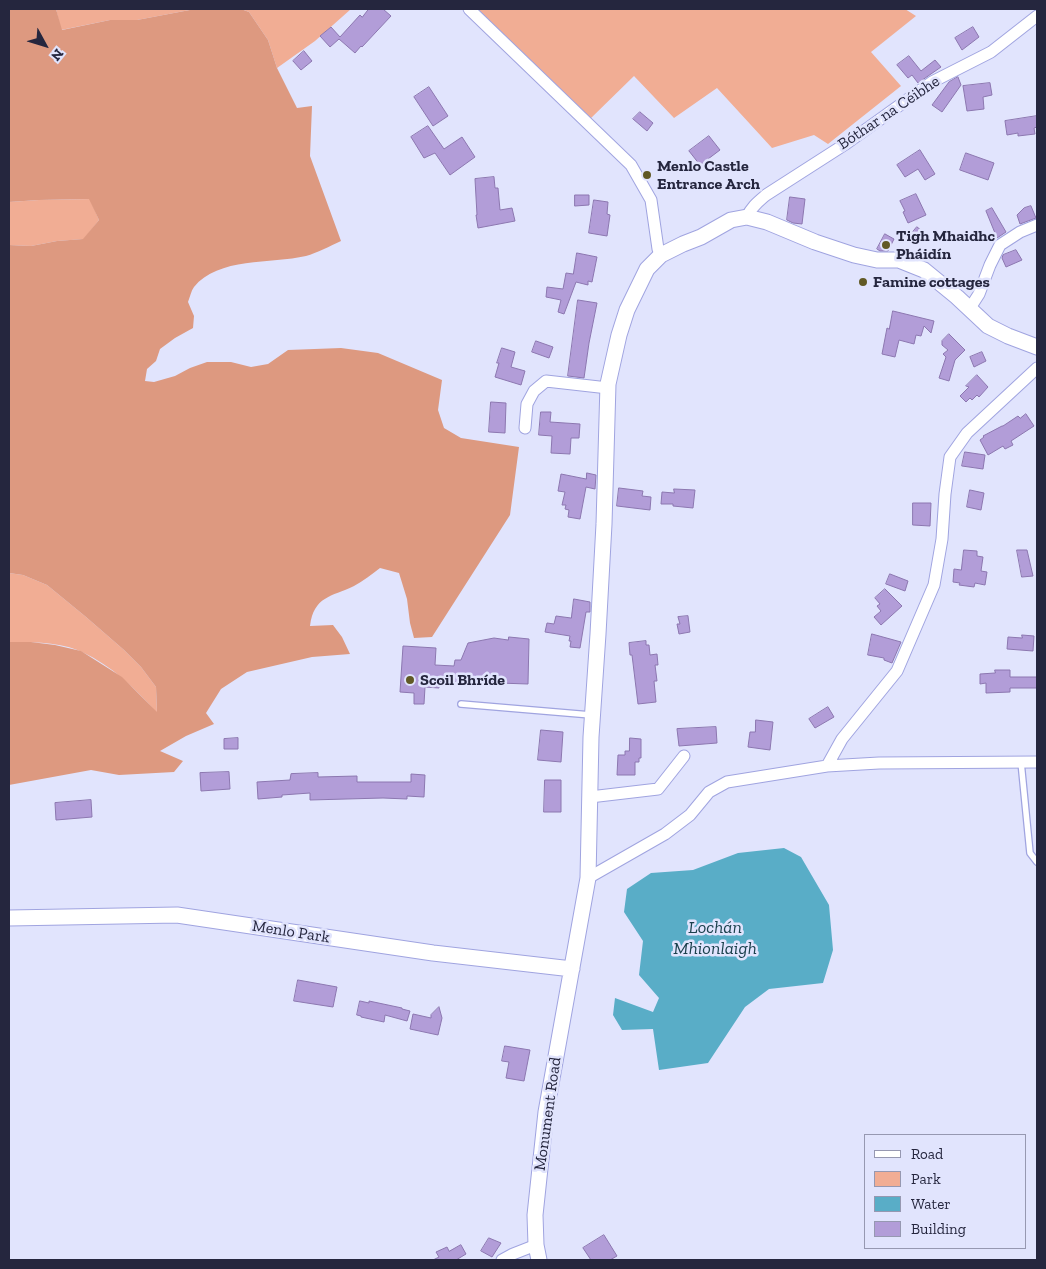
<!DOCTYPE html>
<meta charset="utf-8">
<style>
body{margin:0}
#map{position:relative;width:1046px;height:1269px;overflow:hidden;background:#e1e4fd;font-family:"Zilla Slab",serif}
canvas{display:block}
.frame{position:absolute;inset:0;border:10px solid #25263e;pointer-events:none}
.legend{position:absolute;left:864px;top:1134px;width:162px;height:115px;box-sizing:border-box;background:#e1e4fd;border:1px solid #9698b1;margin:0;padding:6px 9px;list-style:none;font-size:15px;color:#25263e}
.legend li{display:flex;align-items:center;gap:10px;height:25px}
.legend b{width:25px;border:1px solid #9698b1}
.north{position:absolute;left:20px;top:20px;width:50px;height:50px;-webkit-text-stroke:4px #e1e4fd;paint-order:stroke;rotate:129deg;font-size:14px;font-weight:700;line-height:20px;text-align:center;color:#25263e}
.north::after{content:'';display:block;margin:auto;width:18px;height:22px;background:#25263e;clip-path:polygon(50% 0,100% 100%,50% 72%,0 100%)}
</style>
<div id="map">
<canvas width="1046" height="1269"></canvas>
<div class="frame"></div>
<ul class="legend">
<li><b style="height:6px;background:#fff"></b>Road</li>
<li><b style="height:14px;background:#f1ad94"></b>Park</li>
<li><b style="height:14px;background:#59adc7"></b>Water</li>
<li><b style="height:14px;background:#b29dd8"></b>Building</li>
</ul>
<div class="north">N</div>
</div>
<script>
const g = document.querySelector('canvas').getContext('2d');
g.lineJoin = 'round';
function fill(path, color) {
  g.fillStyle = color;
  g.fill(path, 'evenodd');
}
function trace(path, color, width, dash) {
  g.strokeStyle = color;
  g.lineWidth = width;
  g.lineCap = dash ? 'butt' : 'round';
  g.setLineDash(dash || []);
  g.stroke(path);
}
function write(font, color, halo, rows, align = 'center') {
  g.font = font + ' "Zilla Slab",serif';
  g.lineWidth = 5;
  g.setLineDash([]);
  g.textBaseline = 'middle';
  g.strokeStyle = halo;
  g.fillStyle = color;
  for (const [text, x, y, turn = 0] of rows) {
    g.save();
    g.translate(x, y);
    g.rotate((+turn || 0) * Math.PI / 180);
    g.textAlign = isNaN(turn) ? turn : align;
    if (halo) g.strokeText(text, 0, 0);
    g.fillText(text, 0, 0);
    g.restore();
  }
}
fill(new Path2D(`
 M56,9H195L137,20H110L61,30Z
 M241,9H351L315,41L277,68L268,40L249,12Z
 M478,9H905L916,16L871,52L901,86L828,144L814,135L772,148L717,88L674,118L634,76L589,120Z
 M90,199L99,220L84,239L57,241L31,246L9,245V202L39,200Z
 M9,573L23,575L47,585L86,617L124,650L141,667L156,687L157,713C135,688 112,666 82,652C61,642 32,642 9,642Z`), '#f1ad94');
fill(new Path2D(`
 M9,9H56L62,30L110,20H137L195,9H241L249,12L268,40L277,68L297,108L312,106L310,156L341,241C330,246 317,253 306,256C271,264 218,257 194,287C191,291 190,297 188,302L194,316L193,328L175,338L160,349L156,361L147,369L145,381L154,382L175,376L190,368L207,362H231L251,367L268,364L288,350L341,348L378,353L442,380L438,410L444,428L461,438L519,447L510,515L432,637L414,638L410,623L407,599L399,573L380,568C372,574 363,581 354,586C331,597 314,596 310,626L333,625L342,637L350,654L312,657L247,672L221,689L206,713L214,724L186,736L160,751L183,761L174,772L119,775L91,770L9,785V642H31L55,645L81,651L122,677L157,712L156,687L141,667L124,650L86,617L47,585L23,575L9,573V245L31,246L57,241L83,239L99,220L89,199L39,200L9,202Z`), '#dd9980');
fill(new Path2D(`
 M784,848L801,857L829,905L833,950L823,983L769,989L745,1007L708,1063L659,1070L653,1029L622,1030L613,1015L615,998L653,1012L659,998L639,975L643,941L624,912L627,889L651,873L693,870L738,853Z`), '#59adc7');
const building = new Path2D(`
 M369,9H383L391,16L362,47L361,46L355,53L339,39L330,47L320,36L331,27L340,37L360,15L362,17Z
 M973,27L979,37L962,50L955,38Z
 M304,51L312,61L301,70L293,61Z
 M909,56L921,71L935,60L941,67L918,83L912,75L908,78L897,65Z
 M958,77L961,85L942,112L932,105L949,82Z
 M990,83L992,95L983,97L984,109L967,111L963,86Z
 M429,87L448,116L433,126L414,97Z
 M640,112L653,123L647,131L633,119Z
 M1037,116V127L1034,128L1035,134L1018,136V133L1007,135L1005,121Z
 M428,126L444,149L462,137L475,157L450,175L435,153L424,158L411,137Z
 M709,136L720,150L700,165L689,151Z
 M920,150L935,174L925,180L918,169L905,177L897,165Z
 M966,153L994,163L988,180L960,170Z
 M494,177L495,188H498L500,210L512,208L515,221L478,228L476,215H477L475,179Z
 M916,194L926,215L908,223L903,212L905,211L900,201Z
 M575,195H589V205L575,206Z
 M790,197L805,199L802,224L793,223L787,220Z
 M594,200L608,202L607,214L610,215L607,236L589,233Z
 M1031,206L1036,218L1020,224L1017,215L1024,208Z
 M992,208L1006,232L997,238L986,211Z
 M917,227L925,233L916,245L908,238Z
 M885,234L894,239L888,251H880L877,249Z
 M1016,250L1022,260L1006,267L1002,258L1003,255Z
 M577,253L597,257L592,282L588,281V285L576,282L564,314L558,312L561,300L546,297L547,287L563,289L566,273L573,274Z
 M578,300L597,303L589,343L584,378L568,376Z
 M893,311L934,321L931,333L924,326L921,336L916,335L914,344L899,340L895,357L882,354L887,328L889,329Z
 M949,334L965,350L955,360L949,381L939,378L946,357L943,354L948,350L942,345V341Z
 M536,341L553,347L549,358L532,352Z
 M502,348L515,352L511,367L525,371L521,385L495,377L499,363H497Z
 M982,352L986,361L974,367L970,357Z
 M977,375L988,387L979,397L977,395L972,400L970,398L966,402L960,396L969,387L966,386Z
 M491,402L506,403L505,433L489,432Z
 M541,412H551L550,422L580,424L579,438H571L570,454L551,453L552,436L539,435Z
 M1026,414L1034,426L1011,441L1013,445L1005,449L1003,446L988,455L980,440L984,437L983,436L1002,426H1003L1018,416L1020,418Z
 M965,452L985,455L983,469L962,466Z
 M587,473L596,475L595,489L586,487L580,519L568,517L569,510L565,509L566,505H562L565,492L558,491L561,474L586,479Z
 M619,488L643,491L642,496L651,497L650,510L617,506Z
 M674,489L695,490L693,508L673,506V504H661L662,492L674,493Z
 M970,490L984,493L981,510L967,507Z
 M913,503H931L930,526L913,525Z
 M964,550L977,551V556L983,557L981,571L987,572L985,585L975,583L974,587L959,585L960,583L953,582L954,569L961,570Z
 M1017,550H1027L1033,576L1022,577Z
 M890,574L908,581L905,591L886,584Z
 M885,589L902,606L881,625L874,617L881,611L877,606L880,604L875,598Z
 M574,599L590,602V612H586L580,648L570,647L571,641H569L570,636L545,632L547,623L554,624L556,616L571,618Z
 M688,616L690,632L679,634L677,624H680L678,617Z
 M872,634L901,642L892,663L884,660V658L868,655Z
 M1022,635L1034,636L1033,651L1007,649L1008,637L1022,638Z
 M509,637L529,639L528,684L440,681L439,688L425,687L424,704H414V693L400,692L403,646L436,648L435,665L454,666L455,660H461L468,643L494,638L508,640Z
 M646,641V645H649L650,655L657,654L658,665H655L657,681H654L656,702L638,704L632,655H630L629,643Z
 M995,670H1010V677H1037V688H1010V692L986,693V683L980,684V674L995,673Z
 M828,707L834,717L815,728L809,719Z
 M756,720L773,722L770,750L748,747L750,732H755Z
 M716,727L717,743L679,746L677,729Z
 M541,730L563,732L561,762L538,760Z
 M238,738V749H224V739Z
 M630,738L641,739V758H639V762H635V775H617L618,755H625V751H629Z
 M229,772L230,789L201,791L200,773Z
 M318,773V777L357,776V782H411V774L425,775L424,797L407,796V799L383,798L310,800V793L282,795V797L258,799L257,782L290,780L291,774Z
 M545,780H561V812H544Z
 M91,800L92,817L56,820L55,803Z
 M298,980L337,987L333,1007L294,1001Z
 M360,1001L369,1003V1001L402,1008V1009L410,1011L407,1021L385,1015L384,1022L361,1017V1016L357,1015Z
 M439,1007L442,1018L438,1035L410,1029L413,1014L431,1018V1015Z
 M505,1046L530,1050L524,1081L506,1078L509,1062L502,1061Z
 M604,1235L617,1256L610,1260H591L583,1248Z
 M489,1238L501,1243L492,1257L481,1251Z
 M461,1245L466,1254L456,1260H433L439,1257L436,1252L447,1247L449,1251Z`);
fill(building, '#b29dd8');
trace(building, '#8c77b0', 1);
const service = new Path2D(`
 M461,704L591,715
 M1021,762L1030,853L1037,862`);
const minor = new Path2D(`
 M469,9L631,165L651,200L658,249L661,255
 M747,217C751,207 759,201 766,195L847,143L932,82L991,52L1037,16
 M970,308L979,294L990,265L1000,245L1020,232L1037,225
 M525,428L527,404L534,391L546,381L608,388
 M827,766L842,739L897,671L934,585L942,539L945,494L950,457L967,433L1037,368
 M590,797L658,789L684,756
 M588,878L665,834L690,815L709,792L727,782L827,766L879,763L1037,762
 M502,1260L513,1254L536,1245`);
const tertiary = new Path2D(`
 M9,918L177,915L433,953L572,969
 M539,1260L536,1245L535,1215L546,1112L588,878L591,737L598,634L604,524L608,384L619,335L627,310L647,269L661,255L683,244L701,237L731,220L747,217L767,222L815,242L854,255L877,260H899L924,270L957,297L988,326L1008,336L1037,347`);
trace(service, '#a0a4e0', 8);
trace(minor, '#a0a4e0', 13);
trace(tertiary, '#a0a4e0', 17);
trace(service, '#fff', 5.5);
trace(minor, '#fff', 11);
trace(tertiary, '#fff', 15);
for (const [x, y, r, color] of [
 [647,175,5,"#615925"],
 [886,245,5,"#615925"],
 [863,282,5,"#615925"],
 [410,680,5,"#615925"]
]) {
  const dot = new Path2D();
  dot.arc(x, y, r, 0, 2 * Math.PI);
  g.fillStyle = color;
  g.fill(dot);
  trace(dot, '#e1e4fd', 2);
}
write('16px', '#25263e', '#e1e4fd', [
 ["Bóthar na Céibhe",889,113,-34],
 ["Menlo Park",291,932,9],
 ["Monument Road",548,1114,-82]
]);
write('bold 16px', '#25263e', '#e1e4fd', [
 ["Menlo Castle",657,166],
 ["Entrance Arch",657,184],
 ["Tigh Mhaidhc",896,236],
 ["Pháidín",896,254],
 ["Famine cottages",873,282],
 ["Scoil Bhríde",420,680]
], 'left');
write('italic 18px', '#1b414d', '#e1e4fd', [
 ["Lochán",715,928],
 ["Mhionlaigh",715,949]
]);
</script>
